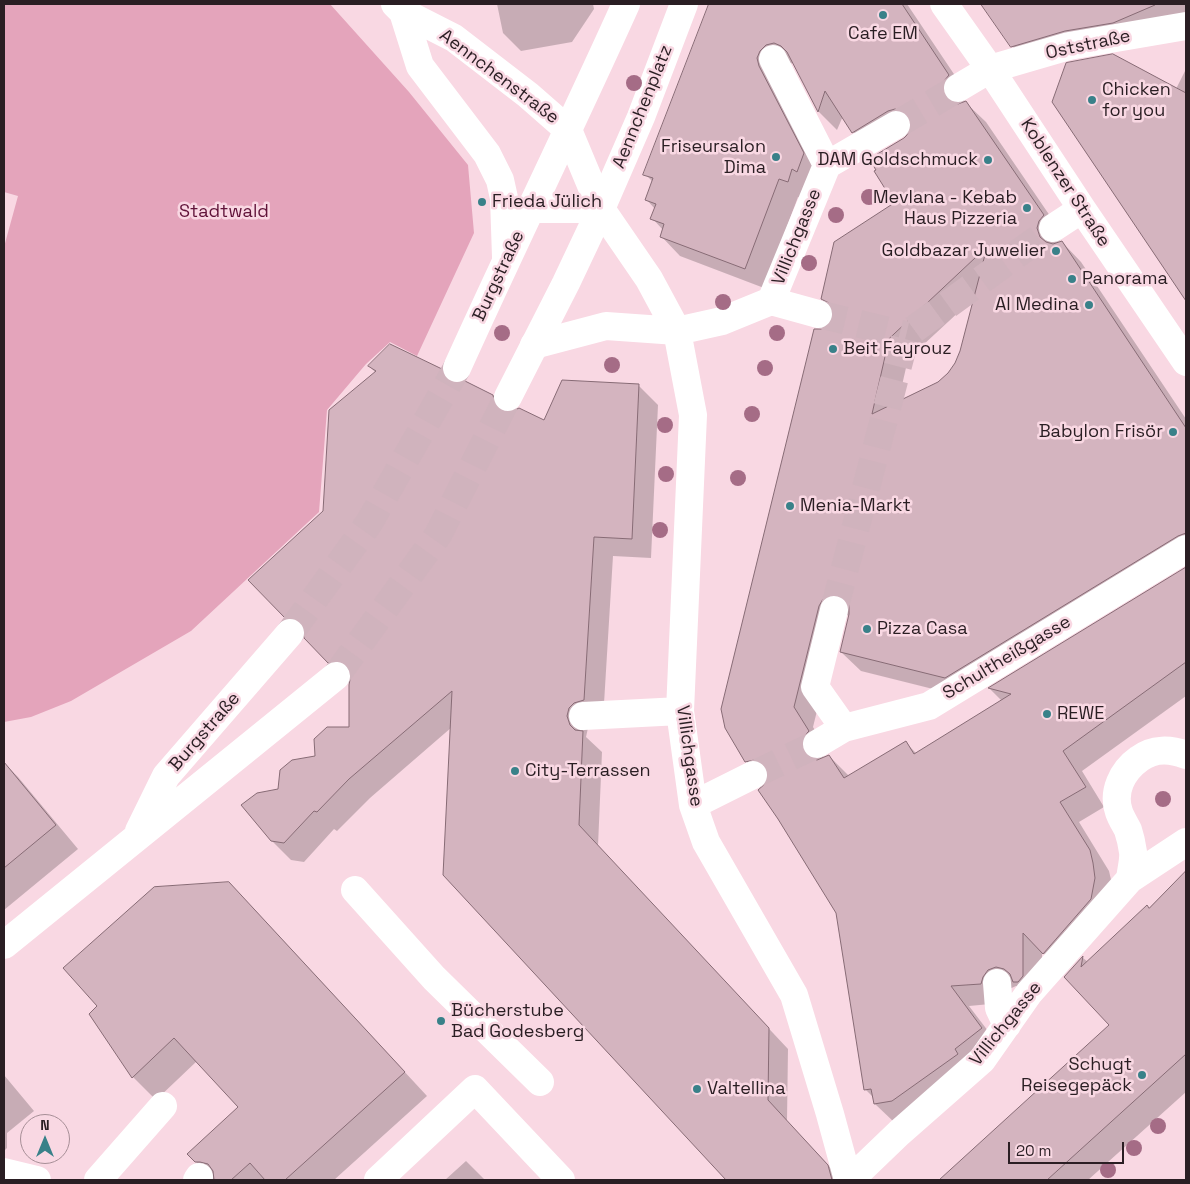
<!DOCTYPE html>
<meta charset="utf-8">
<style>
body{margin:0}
#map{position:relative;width:1190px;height:1184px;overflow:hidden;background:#f9d8e3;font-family:"Space Grotesk",sans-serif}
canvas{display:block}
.frame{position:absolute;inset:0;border:5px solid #2a1e23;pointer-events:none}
.north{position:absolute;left:20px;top:1114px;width:50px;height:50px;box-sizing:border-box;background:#f9d8e3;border:1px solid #a68e96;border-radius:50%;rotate:0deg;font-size:14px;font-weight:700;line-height:20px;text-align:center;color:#2a1e23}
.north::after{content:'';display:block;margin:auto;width:18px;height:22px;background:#398189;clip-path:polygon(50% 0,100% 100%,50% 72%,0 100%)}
.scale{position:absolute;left:1008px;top:1142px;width:116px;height:22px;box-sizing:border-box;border:2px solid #2a1e23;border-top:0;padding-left:6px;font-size:15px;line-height:18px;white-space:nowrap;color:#2a1e23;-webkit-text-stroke:4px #f9d8e3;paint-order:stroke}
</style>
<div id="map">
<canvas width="1190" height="1184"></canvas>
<div class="frame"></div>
<div class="north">N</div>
<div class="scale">20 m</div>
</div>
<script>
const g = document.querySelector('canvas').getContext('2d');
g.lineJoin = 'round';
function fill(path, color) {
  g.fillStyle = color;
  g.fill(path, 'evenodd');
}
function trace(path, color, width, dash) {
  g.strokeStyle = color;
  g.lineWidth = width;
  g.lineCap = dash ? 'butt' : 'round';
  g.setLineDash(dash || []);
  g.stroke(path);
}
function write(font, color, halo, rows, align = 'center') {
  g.font = font + ' "Space Grotesk",sans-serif';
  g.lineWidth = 5;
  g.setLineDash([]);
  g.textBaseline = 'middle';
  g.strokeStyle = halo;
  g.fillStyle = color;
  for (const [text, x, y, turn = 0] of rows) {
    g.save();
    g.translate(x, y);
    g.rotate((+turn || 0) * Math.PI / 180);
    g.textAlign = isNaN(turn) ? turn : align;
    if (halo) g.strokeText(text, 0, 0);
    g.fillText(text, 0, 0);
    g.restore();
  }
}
fill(new Path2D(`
 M4,4H330L409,92L468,165L474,233L417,356L390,342L366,364L327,410L319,512L191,631L71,701L31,717L4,722V247L18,196L4,192Z`), '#e4a4bb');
fill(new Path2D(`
 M497,4H593L594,9L572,42L521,51L503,33Z
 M711,4H907L968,95L962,104L966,103L986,122L1063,235L1057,244L1062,242L1081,262L1186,419V562L965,697L861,671L841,652L850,614L842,618L838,626L813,727L827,751L822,759L829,756L849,776L905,742L917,754L1002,701L990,689L1186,569V696L1082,771L1104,807L1079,822L1109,871L1112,884L1063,972L1042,952V996L1016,986L1007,990L1001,1003L969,1006L1001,1048L895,1123L875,1104L874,1098L865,1089L838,913L767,784L769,780H766L746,761L822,330L829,326L834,318V310L822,298L896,203L905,139L911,133L912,130L872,151L853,132L843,116L837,130L819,112L794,63L785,64L822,174L807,201L798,197L764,288L680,256L661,236L663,230L652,218L655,209L646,199L653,182L645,174ZM976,296L961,352L956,364L949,374L939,383L898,403L908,359Z
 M983,4H1186V17L1029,63L1012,46Z
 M1186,69V300L1053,102L1176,89Z
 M369,366L441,370L454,384L492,396L510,414L545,422L638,385L658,405L651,558L613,556L603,720L588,728L586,737L602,752L598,846L788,1049L787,1121L842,1180H728L444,874L452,727L370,798L337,831L334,829L304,862L291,860L271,840L279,790L350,728L351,681L348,682L286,617L376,373Z
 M4,763L18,777L78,849L4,910Z
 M1176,883L1186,893V1092L1088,1180H941L1111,1025L1066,977L1083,958L1088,962L1150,909Z
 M252,907L427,1096L334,1180H214L196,1162L240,1108L197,1061L156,1100L133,1077Z
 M4,1075L34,1111L7,1133V1148L4,1151Z
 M466,1161L485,1180H445Z`), '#0003');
const building = new Path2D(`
 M709,4H902L949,75L944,81L942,88L945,96L950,101L958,104L966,101L1044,215L1039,221L1037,228L1040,237L1046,242L1053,244L1062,241L1186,428V533L1178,536L945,678L840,652L849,614V605L844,598L837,595H830L823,599L819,606L794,707L809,731L804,736L801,744L804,752L809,757L817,760L829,755L844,778L906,741L914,754L1011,694L988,688L1186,567V662L1063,751L1086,787L1060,802L1090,850L1093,863L1095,878L1091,899L1043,954L1023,933V976L1018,982H1013L1010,974L1004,969L996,967L988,970L983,977L981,984L951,986L982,1028L955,1049L958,1054L892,1101L874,1104L871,1089L864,1090L836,913L778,819L758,790L766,783L769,775L767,768L761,762L754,760L745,762L725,728L721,709L814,329H821L829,325L833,318V311L829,303L821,299L834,242L894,203L874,171L876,170L869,159L904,138L910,132L912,124L909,117L904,112L895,109L888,111L852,133L825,91L818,112L787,52L781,46L774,43L766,45L760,51L757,58L759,66L804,153L797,172L792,169L788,182L779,179L745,269L660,237L664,224L650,219L656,204L645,200L653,178L643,175ZM987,247L960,351L955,363L948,373L938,382L872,414L889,339Z
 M981,4H1155V5L1113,23L1065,31L1011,47Z
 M1113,54L1186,93V301L1052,102L1066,63Z
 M390,344L442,369L444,377L450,382L458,384L465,381L493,395L495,405L501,411L509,413L519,408L544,420L562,380L639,384L632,539L594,537L584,700L574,703L569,708L567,716L570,725L575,730L583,731L579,825L769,1028L768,1100L828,1165L832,1180H726L443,875L452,691L349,779L317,812L314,811L284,843L271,841L241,805L257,793L278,789L280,770L292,760L315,756L314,739L327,727H349V685L351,674L348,667L341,661H334L328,663L304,638L305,628L301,622L293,618H285L248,580L323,511L329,410L376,371L368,366Z
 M4,762L56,825L4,868Z
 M1186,871V1054L1047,1180H939L1109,1025L1064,977L1083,956L1081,967L1147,905L1149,908Z
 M229,882L405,1072L285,1180H265L250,1163L231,1180H214L213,1171L208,1164L200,1162H195L187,1154L238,1107L174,1038L132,1078L89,1014L97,1006L63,968L154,887Z`);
fill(building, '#d4b4bf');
trace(building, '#876b75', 1);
trace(new Path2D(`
 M896,125L958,88
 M818,314L906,335
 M834,610L906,335L1053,228
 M753,775L817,744`), '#d0b3bd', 28, [28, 14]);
trace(new Path2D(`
 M290,633L369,523L457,368
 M336,676L438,535L508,397`), '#d0b3bd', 28, [28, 14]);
trace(new Path2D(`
 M395,4L403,12L454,38L528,95L568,130L601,209L649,279L677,331L693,415L680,711L693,805L706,842L794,995L830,1114L848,1180
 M944,4L990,69L1082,209L1186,362
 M403,12L420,66L487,154L500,180L504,198L506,257
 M773,59L827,165
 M958,88L990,69L1069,46L1186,26
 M1053,228L1082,209
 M771,301L818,314
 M534,345L606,326L677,331L722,321L771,301L827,165L896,125
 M834,610L815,687L844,728
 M583,716L680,711
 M817,744L844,728L929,706L1186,549
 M693,805L753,775
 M1130,879C1131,870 1134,860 1133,852C1132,845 1130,836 1128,830C1125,824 1121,818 1119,812C1112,792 1122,771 1139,759C1153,748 1171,749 1186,755
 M355,890L434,978L540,1082
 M997,983L999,1008L1007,1025
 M4,1172L37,1180
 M98,1180L163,1106
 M197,1180L199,1177
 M378,1180L475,1089L561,1180
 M850,1180L899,1133L982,1060L1029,993L1130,879L1186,842`), '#fff', 28);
trace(new Path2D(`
 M531,209H601
 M457,368C512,246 571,126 626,4
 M508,397L566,283L601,209L641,117L684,4
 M139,831L166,776L290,633
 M4,945L336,676`), '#fff', 28);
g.fillStyle = '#a56c86';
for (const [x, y] of [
 [634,83],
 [869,197],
 [836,215],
 [809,263],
 [723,302],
 [502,333],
 [777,333],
 [612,365],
 [765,368],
 [752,414],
 [665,425],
 [666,474],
 [738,478],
 [660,530],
 [1163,799],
 [1158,1126],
 [1134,1148],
 [1108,1170]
]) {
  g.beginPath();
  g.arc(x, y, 8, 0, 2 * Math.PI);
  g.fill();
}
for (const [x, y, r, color] of [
 [883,15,5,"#398189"],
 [1092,100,5,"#398189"],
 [776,157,5,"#398189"],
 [988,160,5,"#398189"],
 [482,202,5,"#398189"],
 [1027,208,5,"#398189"],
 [1056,251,5,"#398189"],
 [1072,279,5,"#398189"],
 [1089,305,5,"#398189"],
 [833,349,5,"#398189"],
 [1173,432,5,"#398189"],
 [790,506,5,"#398189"],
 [867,629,5,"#398189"],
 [1047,714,5,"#398189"],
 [515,771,5,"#398189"],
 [441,1021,5,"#398189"],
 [1142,1075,5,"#398189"],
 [697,1089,5,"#398189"]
]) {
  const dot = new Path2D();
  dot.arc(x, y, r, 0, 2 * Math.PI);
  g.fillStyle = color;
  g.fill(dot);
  trace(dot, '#f9d8e3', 2);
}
write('18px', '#2a1e23', '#f9d8e3', [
 ["Cafe EM",883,34,"center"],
 ["Chicken",1102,90],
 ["for you",1102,111],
 ["Friseursalon",766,147,"right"],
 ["Dima",766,168,"right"],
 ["DAM Goldschmuck",978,160,"right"],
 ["Mevlana - Kebab",1017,198,"right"],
 ["Haus Pizzeria",1017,219,"right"],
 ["Frieda Jülich",492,202],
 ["Goldbazar Juwelier",1046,251,"right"],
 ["Panorama",1082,279],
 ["Al Medina",1079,305,"right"],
 ["Beit Fayrouz",843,349],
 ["Babylon Frisör",1163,432,"right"],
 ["Menia-Markt",800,506],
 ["Pizza Casa",877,629],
 ["REWE",1057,714],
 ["City-Terrassen",525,771],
 ["Bücherstube",451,1011],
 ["Bad Godesberg",451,1032],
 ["Schugt",1132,1065,"right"],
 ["Reisegepäck",1132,1086,"right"],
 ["Valtellina",707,1089]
], 'left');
write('18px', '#2a1e23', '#f9d8e3', [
 ["Oststraße",1088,45,-12],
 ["Aennchenstraße",499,77,37],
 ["Aennchenplatz",643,107,-68],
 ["Koblenzer Straße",1065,183,57],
 ["Villichgasse",797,237,-68],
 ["Burgstraße",499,276,-65],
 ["Schultheißgasse",1007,658,-31],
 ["Burgstraße",205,732,-49],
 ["Villichgasse",689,756,82],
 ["Villichgasse",1006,1024,-51]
]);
write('18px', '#601339', '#f9d8e3', [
 ["Stadtwald",224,212]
]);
</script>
